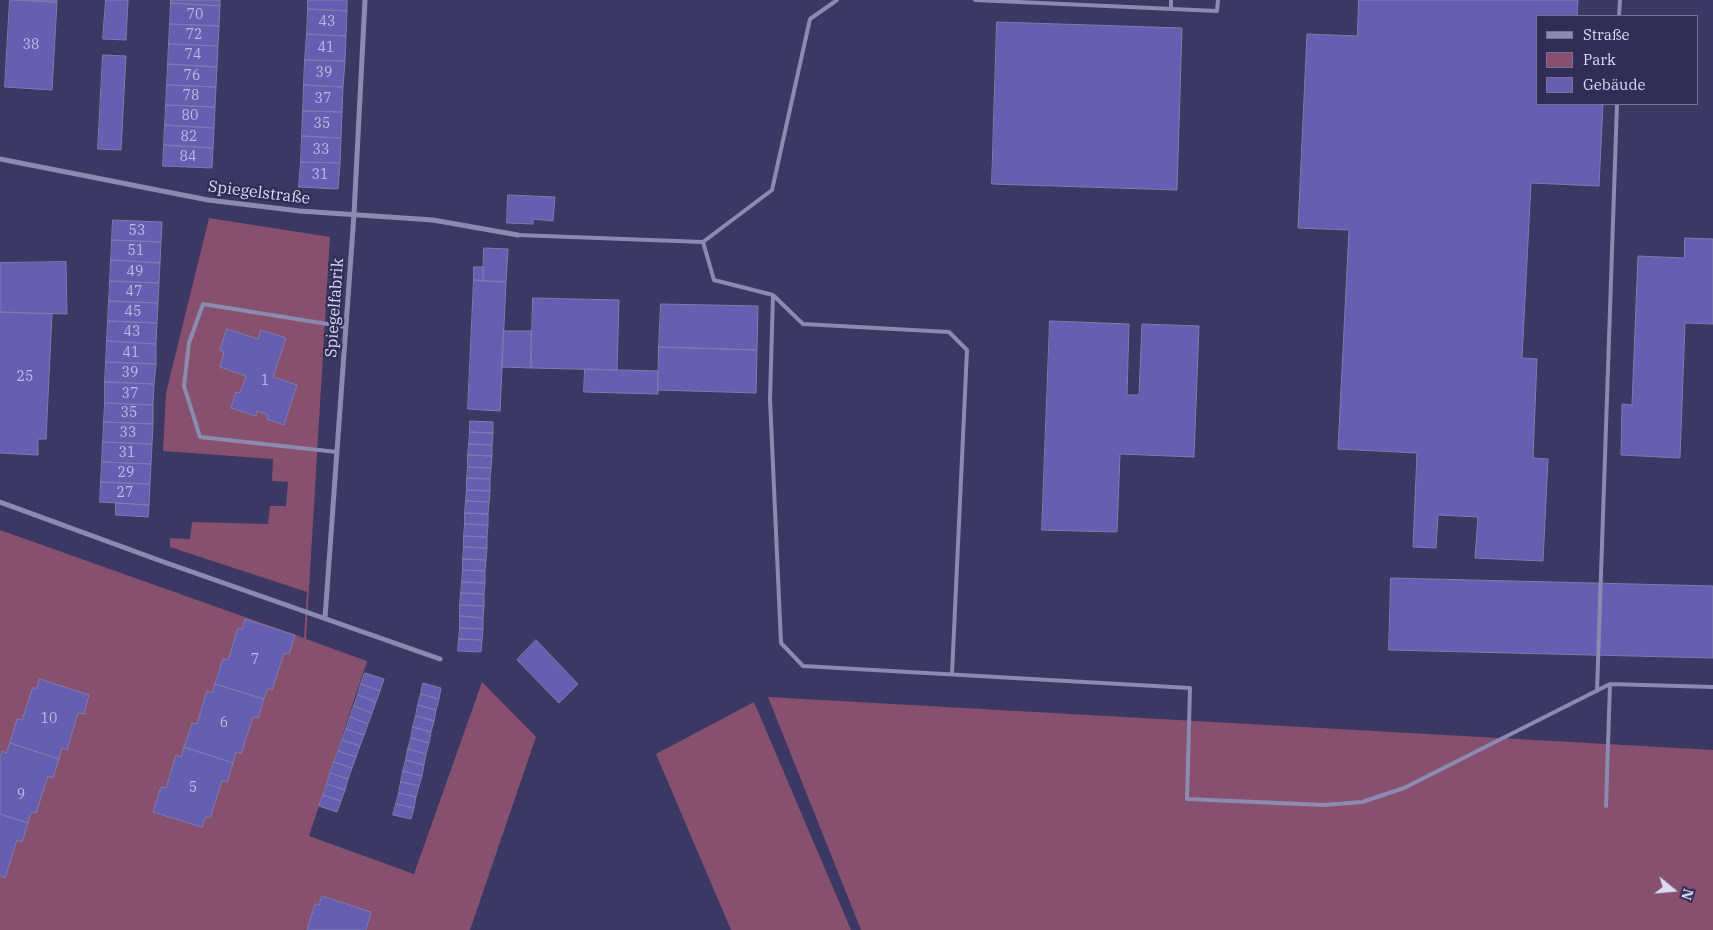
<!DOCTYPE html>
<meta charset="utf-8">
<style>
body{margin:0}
#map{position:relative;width:1713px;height:930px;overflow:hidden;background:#3b3863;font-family:"IBM Plex Serif",serif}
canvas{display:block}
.legend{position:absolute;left:1536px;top:15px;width:162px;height:90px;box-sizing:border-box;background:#312d57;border:1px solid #757397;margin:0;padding:6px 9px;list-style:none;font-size:15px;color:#dbdbf6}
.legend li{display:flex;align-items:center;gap:10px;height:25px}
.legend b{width:25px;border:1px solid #757397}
.north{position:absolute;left:1648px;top:865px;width:50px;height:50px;-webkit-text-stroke:4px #312d57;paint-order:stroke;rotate:107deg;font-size:14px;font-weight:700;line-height:20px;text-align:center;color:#dbdbf6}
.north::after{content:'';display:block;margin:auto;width:18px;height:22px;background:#dbdbf6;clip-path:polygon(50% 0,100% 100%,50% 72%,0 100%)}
</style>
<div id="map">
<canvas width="1713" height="930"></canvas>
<ul class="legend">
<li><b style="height:6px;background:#8b8ab0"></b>Straße</li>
<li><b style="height:14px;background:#86506e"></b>Park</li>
<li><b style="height:14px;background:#665eb0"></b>Gebäude</li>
</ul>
<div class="north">N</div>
</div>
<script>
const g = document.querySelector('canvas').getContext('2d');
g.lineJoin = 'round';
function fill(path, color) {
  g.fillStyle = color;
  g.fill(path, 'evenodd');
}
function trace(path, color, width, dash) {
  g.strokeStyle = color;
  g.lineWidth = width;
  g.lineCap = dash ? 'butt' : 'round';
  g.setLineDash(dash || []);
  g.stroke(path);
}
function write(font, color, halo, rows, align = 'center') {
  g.font = font + ' "IBM Plex Serif",serif';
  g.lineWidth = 4.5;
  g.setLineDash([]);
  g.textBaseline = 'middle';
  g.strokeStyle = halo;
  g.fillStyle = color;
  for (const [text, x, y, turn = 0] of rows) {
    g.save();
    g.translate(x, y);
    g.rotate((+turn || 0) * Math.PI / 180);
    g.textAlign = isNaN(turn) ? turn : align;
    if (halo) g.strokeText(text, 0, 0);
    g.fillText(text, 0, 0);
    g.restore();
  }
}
fill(new Path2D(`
 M209,218L330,237L306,639L367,661L309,836L414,874L482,682L536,737L470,930H0V530L304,638L307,592L170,547V538L190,539L192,522L268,524L270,506H286L288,482L272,481L273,459L163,451L166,393Z
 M768,697L1713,750V930H861Z
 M754,702L851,930H731L656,754Z`), '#86506e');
const building = new Path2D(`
 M10,0L57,2L52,90L5,87Z
 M27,0H57V2Z
 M106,0H128L126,40L103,39Z
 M171,0H220V6L171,3Z
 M308,0H347V11L308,9Z
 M1359,0H1578L1577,16H1537V104H1603L1599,186L1531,183L1522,358L1537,359L1533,458L1548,459L1543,561L1475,558L1478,517L1438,515L1436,548L1413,547L1417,453L1338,449L1349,230L1298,228L1307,34L1357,36Z
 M171,3L220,6L219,26L170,24Z
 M308,9L347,11L346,36L307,34Z
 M997,22L1182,28L1177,190L992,184Z
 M170,24L219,26L218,46L169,44Z
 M307,34L346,36L345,61L305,60Z
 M169,44L218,46L217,67L168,64Z
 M103,55L126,56L121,150L98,149Z
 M305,60L345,61L343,87L304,85Z
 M168,64L217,67L216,87L167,85Z
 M167,85L216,87L215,107L166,105Z
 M304,85L343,87L342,112L303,111Z
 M166,105L215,107L214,128L165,125Z
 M303,111L342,112L341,138L302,136Z
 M165,125L214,128L213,148L164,145Z
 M302,136L341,138L340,163L301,162Z
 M164,145L213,148L212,168L163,166Z
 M301,162L340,163L338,189L299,187Z
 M508,195L555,197L553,221L533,219V224L507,223Z
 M113,220L162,222L161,242L112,240Z
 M1685,238L1713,239V324L1685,323L1680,458L1621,455L1622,404L1632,405L1638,256L1684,258Z
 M112,240L161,242L160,263L111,260Z
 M484,248L508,249L506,282L483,281Z
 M111,260L160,263L159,283L110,281Z
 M66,262L67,314L0,312V263Z
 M474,267H483V281L474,280Z
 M474,280L506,282L500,411L468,409Z
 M110,281L159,283L158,303L109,301Z
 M533,298L619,300L617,370L531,368Z
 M109,301L158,303L157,323L108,321Z
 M661,304L758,306L757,350L659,347Z
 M0,312L52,314L46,439H38V455L0,453Z
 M108,321L157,323L156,344L107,341Z
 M1050,321L1129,324L1127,395H1139L1142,324L1199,326L1194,457L1120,454L1117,532L1042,530Z
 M227,329L258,339L261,330L286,338L273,377L297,385L284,425L267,419L268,415L257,411L256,416L231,408L236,392L240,393L246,376L220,367L224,352L220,351Z
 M504,331H531V368L502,367Z
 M107,341L156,344V364L106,362Z
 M659,347L757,350L756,393L658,390Z
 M106,362L156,364L154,384L105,382Z
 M585,369L658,371V394L584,392Z
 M105,382L154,384L153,405L105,403Z
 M105,403L153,405V424L104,422Z
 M470,421L493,422V433L470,432Z
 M104,422L153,424L152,444L103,442Z
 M470,432L493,433L492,445L469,444Z
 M103,442L152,444L151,464L102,462Z
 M469,444L492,445V456L468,455Z
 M468,455L492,456L491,468L468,467Z
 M102,462L151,464L150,484L101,482Z
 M468,467L491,468L490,479L467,478Z
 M467,478L490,479V491L467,490Z
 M101,482L150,484L149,505L100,502Z
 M467,490L490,491L489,502L466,501Z
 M466,501L489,502L488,514L465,513Z
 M116,503L149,505L148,517L116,515Z
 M465,513L488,514V525L465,524Z
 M465,524L488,525L487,537L464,536Z
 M464,536L487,537V548L464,547Z
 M464,547L487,548L486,560L463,559Z
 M463,559L486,560L485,571L463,570Z
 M463,570L485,571V583L462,582Z
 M1391,578L1713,586V658L1389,650Z
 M462,582L485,583L484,594L461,593Z
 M461,593L484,594V606L460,605Z
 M460,605L484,606L483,618L460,616Z
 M460,616L483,618V629L460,628Z
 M245,619L295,635L289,654L284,653L272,690L268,688L264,699L215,684L223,659L228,660L238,628L242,629Z
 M460,628L483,629L482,640L459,639Z
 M459,639L482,640L481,652L458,651Z
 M536,640L578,684L559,703L517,660Z
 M365,673L384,679L380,691L361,684Z
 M40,679L89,695L84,714L78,713L67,750L62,748L59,759L10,743L17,719L22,720L33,687L36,689Z
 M423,683L441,688L439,699L421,694Z
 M215,684L264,699L258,718L253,717L241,754L236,752L233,763L184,747L192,723L197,724L207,691L212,693Z
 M361,684L380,691L376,702L358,695Z
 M421,694L439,699L436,710L418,705Z
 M358,695L376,702L372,713L354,706Z
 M418,705L436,710L434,721L416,716Z
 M354,706L372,713L368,724L350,717Z
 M416,716L434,721L431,732L413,727Z
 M350,717L368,724L364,735L346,729Z
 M413,727L431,732L429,743L411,738Z
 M346,729L364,735L360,746L342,740Z
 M411,738L429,743L426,754L408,749Z
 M342,740L360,746L356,757L338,751Z
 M10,743L59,759L53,778L48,776L36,813L31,812L28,823L0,814V758L2,751L6,753Z
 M184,747L233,763L227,782L222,781L210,818L206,816L202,827L153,812L161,787L166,788L176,755L181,757Z
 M408,749L426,754L424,765L406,760Z
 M338,751L356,757L352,768L334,762Z
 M406,760L424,765L422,776L403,771Z
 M334,762L352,768L348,779L330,773Z
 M403,771L422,776L419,786L401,782Z
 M330,773L348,779L345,790L327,784Z
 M401,782L419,786L416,797L399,793Z
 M327,784L345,790L341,801L323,795Z
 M399,793L416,797L414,808L396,804Z
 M323,795L341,801L337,812L319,806Z
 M396,804L414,808L411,819L393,815Z
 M0,814L28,823L22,842L17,840L5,878L0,876Z
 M322,896L371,912L366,930H307L315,904L319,905Z`);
fill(building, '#665eb0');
trace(building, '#7e7cac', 1);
trace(new Path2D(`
 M975,0L1217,11L1218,0
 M1171,9V0
 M1619,16L1620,0
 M518,235L703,242L772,190L810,19L837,0
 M703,242L714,280L773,295L770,399L781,643L803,666L1190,688L1187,799L1324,805L1362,802L1404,788L1610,684L1713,687
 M773,295L803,324L949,332L967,350L952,674
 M337,452L200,437L184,386L189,343L203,304L346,327
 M1597,691L1617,104
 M1606,806L1610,684`), '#8b8ab0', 4);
trace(new Path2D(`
 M0,159L208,200L300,211L433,220L518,235
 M0,502L161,561L440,659
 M325,618L354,214L365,0`), '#8b8ab0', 5);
write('14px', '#bebce4', null, [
 ["70",195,15],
 ["43",327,22],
 ["72",194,35],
 ["38",31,45],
 ["41",326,48],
 ["74",193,55],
 ["39",324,73],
 ["76",192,76],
 ["78",191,96],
 ["37",323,99],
 ["80",190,116],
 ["35",322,124],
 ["82",189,137],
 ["33",321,150],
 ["84",188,157],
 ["31",320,175],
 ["53",137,231],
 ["51",136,251],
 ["49",135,272],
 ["47",134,292],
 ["45",133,312],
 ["43",132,332],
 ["41",131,353],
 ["39",130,373],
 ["25",25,377],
 ["1",265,381],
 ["37",130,394],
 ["35",129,413],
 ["33",128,433],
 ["31",127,453],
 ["29",126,473],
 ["27",125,493],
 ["7",255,660],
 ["10",49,719],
 ["6",224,723],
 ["5",193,788],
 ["9",21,795]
]);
write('16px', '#dbdbf6', '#312d57', [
 ["Spiegelstraße",259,193,7],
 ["Spiegelfabrik",335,308,-86]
]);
</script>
